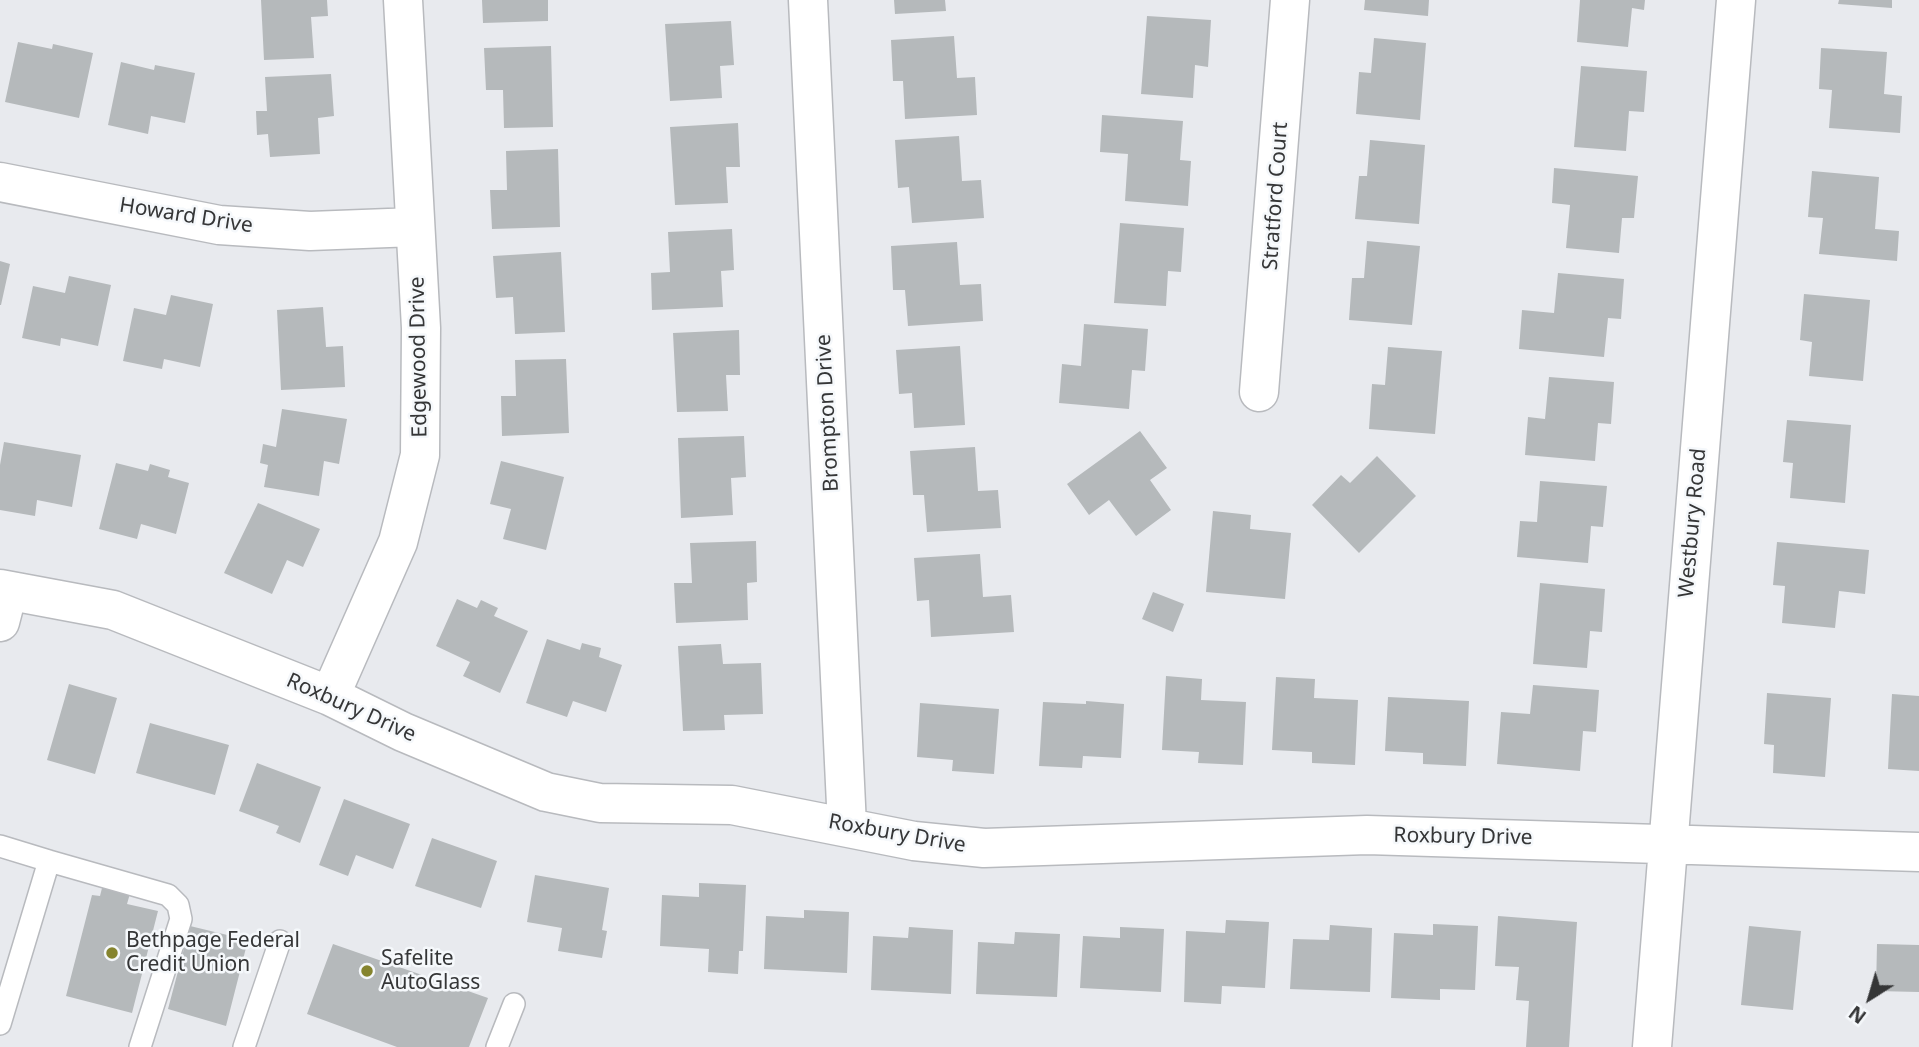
<!DOCTYPE html>
<style>
body{margin:0}
#map{position:relative;width:1919px;height:1047px;overflow:hidden;background:#e8eaee;font-family:"Noto Sans",sans-serif}
canvas{display:block}
.north{position:absolute;left:1835px;top:963px;width:70px;height:70px;-webkit-text-stroke:5px #f5f8fb;paint-order:stroke;rotate:217deg;font-size:19px;font-weight:700;line-height:28px;text-align:center;color:#353637}
.north::after{content:'';display:block;margin:auto;width:24px;height:32px;background:#353637;clip-path:polygon(50% 0,100% 100%,50% 72%,0 100%)}
</style>
<div id="map">
<canvas width="1919" height="1047"></canvas>
<div class="north">N</div>
</div>
<script>
const g = document.querySelector('canvas').getContext('2d');
g.lineJoin = 'round';
function fill(path, color) {
  g.fillStyle = color;
  g.fill(path, 'evenodd');
}
function trace(path, color, width, dash) {
  g.strokeStyle = color;
  g.lineWidth = width;
  g.lineCap = dash ? 'butt' : 'round';
  g.setLineDash(dash || []);
  g.stroke(path);
}
function write(font, color, halo, rows, align = 'center') {
  g.font = font + ' "Noto Sans",sans-serif';
  g.lineWidth = 5;
  g.setLineDash([]);
  g.textBaseline = 'middle';
  g.strokeStyle = halo;
  g.fillStyle = color;
  for (const [text, x, y, turn = 0] of rows) {
    g.save();
    g.translate(x, y);
    g.rotate((+turn || 0) * Math.PI / 180);
    g.textAlign = isNaN(turn) ? turn : align;
    if (halo) g.strokeText(text, 0, 0);
    g.fillText(text, 0, 0);
    g.restore();
  }
}
fill(new Path2D(`
 M261,0H327L328,16L311,17L314,58L264,60Z
 M482,0H548V21L483,23Z
 M894,0H945L946,11L895,14Z
 M1365,0H1429L1428,16L1364,10Z
 M1580,0H1645L1644,10L1632,8L1628,47L1577,42Z
 M1839,0H1892V8L1838,4Z
 M1147,16L1211,20L1208,67L1195,65L1193,98L1141,94Z
 M731,21L734,65L720,66L722,98L670,101L665,24Z
 M954,36L957,78L975,77L977,115L905,119L903,81H893L891,40Z
 M1374,38L1426,43L1420,120L1356,114L1359,72L1371,73Z
 M18,42L52,49L53,44L93,53L79,118L5,102Z
 M551,46L553,127L504,128L503,90H486L484,48Z
 M1821,48L1887,52L1884,94L1902,96L1900,133L1829,128L1832,90L1819,89Z
 M121,62L154,70L155,65L195,73L185,123L151,116L148,134L108,125Z
 M1581,66L1647,71L1644,112L1629,111L1626,151L1574,147Z
 M331,74L334,116L318,118L320,154L270,157L268,134L257,135L256,111H267L265,77Z
 M1102,115L1183,121L1180,160L1191,161L1188,206L1125,201L1128,154L1100,152Z
 M738,123L740,167H726L728,203L675,205L670,127Z
 M959,136L962,181L981,180L984,218L912,223L909,187L898,188L895,140Z
 M1370,140L1425,145L1419,224L1355,219L1359,176H1367Z
 M558,149L560,227L492,229L490,190H507L506,151Z
 M1554,168L1638,176L1634,218H1622L1619,253L1566,248L1570,205L1552,203Z
 M1812,171L1879,177L1875,229L1899,231L1897,261L1819,254L1823,218L1808,217Z
 M1120,223L1184,228L1181,272L1168,271L1166,306L1114,303Z
 M732,229L734,270L721,271L723,307L652,310L651,273L670,272L668,232Z
 M1367,241L1420,246L1412,325L1349,320L1352,278H1364Z
 M957,242L960,285L981,284L983,321L908,326L905,290H893L891,246Z
 M561,252L565,332L515,334L513,297L496,298L493,256Z
 M0,261L10,264L1,305H0Z
 M1558,273L1624,279L1621,319L1608,318L1604,357L1519,349L1522,310L1554,313Z
 M69,276L111,285L98,346L61,338L60,346L22,338L33,286L65,293Z
 M1804,294L1870,300L1863,381L1809,376L1812,342L1800,340Z
 M171,295L213,304L200,367L164,359L162,369L123,361L134,308L166,315Z
 M323,307L326,347L343,346L345,387L281,390L277,310Z
 M1084,324L1148,329L1145,371L1132,370L1129,409L1059,403L1062,364L1081,366Z
 M739,330L740,375H726L728,411L677,412L673,333Z
 M960,346L965,425L914,428L912,393L899,394L896,350Z
 M1388,347L1442,351L1435,434L1369,429L1372,384L1385,385Z
 M566,359L569,433L502,436L501,396H516L515,360Z
 M1549,377L1614,382L1611,424L1598,423L1595,461L1525,455L1528,417L1545,419Z
 M282,409L347,419L339,464L324,461L319,496L264,487L268,465L260,463L263,444L276,447Z
 M1787,420L1851,425L1845,503L1790,498L1793,463L1783,462Z
 M1140,431L1167,468L1150,480L1171,510L1136,536L1109,500L1089,515L1067,484Z
 M744,436L746,477L731,478L733,515L681,518L678,438Z
 M4,442L81,455L72,507L37,500L35,516L0,510V465Z
 M975,447L978,491L998,490L1001,528L927,532L924,495H913L910,451Z
 M1377,456L1416,496L1359,553L1312,505L1341,475L1350,483Z
 M501,461L564,477L546,550L503,539L511,509L490,504Z
 M116,463L148,471L150,464L170,470L168,477L189,483L176,534L141,524L137,539L99,529Z
 M1540,481L1607,486L1603,527L1591,526L1588,563L1517,557L1520,521L1537,522Z
 M258,503L320,529L303,567L287,560L272,594L224,573Z
 M1213,511L1251,515L1250,529L1291,533L1285,599L1206,592Z
 M756,541L757,582L747,583L748,620L676,623L674,583H692L690,543Z
 M1777,542L1869,550L1865,594L1839,591L1835,628L1782,623L1785,586L1773,585Z
 M980,554L983,597L1011,595L1014,632L931,637L929,600L917,601L914,558Z
 M1540,583L1605,589L1602,632L1590,631L1587,668L1533,664Z
 M1153,592L1184,604L1173,632L1142,619Z
 M457,599L477,608L481,600L498,608L494,616L528,631L500,693L463,676L470,662L436,646Z
 M547,639L580,650L582,643L601,648L599,657L622,665L606,712L573,701L567,717L526,703Z
 M721,644L723,664L761,663L763,714L724,715L725,730L683,731L678,646Z
 M1166,676L1202,679L1201,700L1246,702L1243,765L1198,763L1199,752L1162,750Z
 M1276,677L1315,679L1314,698L1358,700L1355,765L1312,763V752L1272,750Z
 M69,684L117,698L95,774L47,760Z
 M1533,685L1599,690L1596,732L1583,731L1580,771L1497,764L1501,712L1530,714Z
 M1767,693L1831,698L1825,777L1773,773L1774,745L1764,744Z
 M1892,694L1919,696V771L1888,769Z
 M1388,697L1469,701L1466,766L1423,764V753L1385,751Z
 M1086,701L1124,704L1121,758L1083,756L1082,768L1039,766L1043,702L1086,704Z
 M920,703L999,709L994,774L952,771L953,760L917,757Z
 M150,723L229,745L215,795L136,773Z
 M257,763L321,787L300,843L276,833L279,826L239,811Z
 M344,799L410,824L393,869L356,855L348,876L319,865Z
 M432,838L497,861L481,908L415,886Z
 M107,868L135,876L127,904L158,911L132,1013L66,996L92,895L100,896Z
 M535,875L609,888L602,930L607,931L602,958L558,951L562,928L527,922Z
 M699,883L746,885L743,951H739L738,974L708,972L709,949L660,946L662,895L699,897Z
 M804,910L849,912L847,973L764,969L766,916L804,918Z
 M1498,916L1577,922L1569,1047H1526L1529,1001L1516,1000L1519,967L1495,966Z
 M1226,920L1269,922L1265,988L1222,986L1221,1004L1184,1002L1186,931L1225,933Z
 M1433,924L1478,926L1475,990L1440,989V1000L1391,998L1394,933L1433,935Z
 M1330,925L1372,928L1370,992L1290,989L1293,939L1329,940Z
 M190,926L248,940L226,1026L168,1009Z
 M1749,926L1801,931L1793,1010L1741,1005Z
 M909,927L953,930L951,994L871,990L873,936L908,938Z
 M1120,927L1164,929L1161,992L1080,988L1083,936L1120,938Z
 M1015,932L1060,934L1057,997L976,994L978,942L1014,944Z
 M333,944L488,998L469,1047H397L307,1014Z
 M1877,944L1919,945V992L1876,991Z`), '#b5b9bb');
const service = new Path2D(`
 M0,846L49,861L0,1024
 M49,861L168,895L178,905L181,919L140,1047
 M244,1047L280,941
 M497,1047L514,1004`);
const minor = new Path2D(`
 M808,0L847,826
 M0,182L219,225L310,231L415,227
 M1259,392L1290,0
 M0,589L113,610L330,696L403,732L546,792L600,803L732,805L914,841L984,848L1367,835L1919,852
 M0,622L8,591
 M330,696L398,542L420,455L421,328L403,0
 M1652,1047L1736,0`);
trace(service, '#b8babe', 24);
trace(minor, '#b8babe', 41);
trace(service, '#fff', 21);
trace(minor, '#fff', 38);
for (const [x, y, r, color] of [
 [112,953,7,"#85842e"],
 [367,971,7,"#85842e"]
]) {
  const dot = new Path2D();
  dot.arc(x, y, r, 0, 2 * Math.PI);
  g.fillStyle = color;
  g.fill(dot);
  trace(dot, '#f5f8fb', 2.5);
}
write('21px', '#353637', '#f5f8fb', [
 ["Stratford Court",1276,196,-86],
 ["Howard Drive",186,216,9],
 ["Edgewood Drive",419,357,-91],
 ["Brompton Drive",828,413,-93],
 ["Westbury Road",1693,523,-85],
 ["Roxbury Drive",351,708,24],
 ["Roxbury Drive",897,834,10],
 ["Roxbury Drive",1463,837,1]
]);
write('21px', '#353637', '#f5f8fb', [
 ["Bethpage Federal",126,941],
 ["Credit Union",126,965],
 ["Safelite",381,959],
 ["AutoGlass",381,983]
], 'left');
</script>
